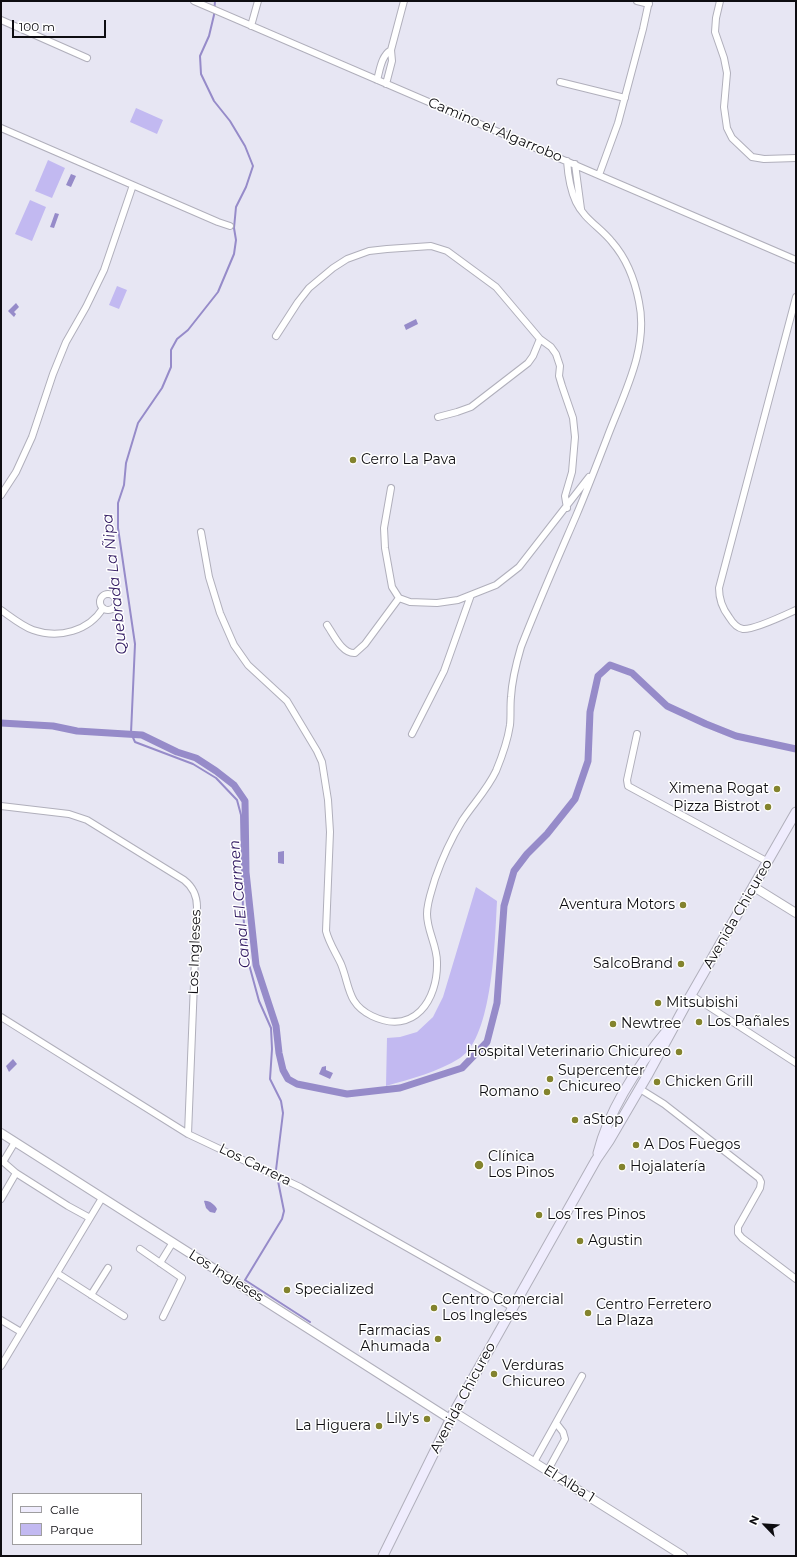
<!DOCTYPE html>
<meta charset="utf-8">
<style>
body{margin:0}
#map{position:relative;width:797px;height:1557px;overflow:hidden;background:#e7e6f3;font-family:Montserrat,sans-serif}
canvas{display:block}
.frame{position:absolute;inset:0;border:2px solid #0e0d11;pointer-events:none}
.legend{position:absolute;left:12px;top:1493px;width:130px;height:52px;box-sizing:border-box;background:#fff;border:1px solid #9f9ea0;margin:0;padding:5px 7px;list-style:none;font-size:12px;color:#0e0d11}
.legend li{display:flex;align-items:center;gap:8px;height:20px}
.legend b{width:20px;border:1px solid #9f9ea0}
.north{position:absolute;left:745px;top:1505px;width:40px;height:40px;-webkit-text-stroke:3px #fff;paint-order:stroke;rotate:295deg;font-size:11px;font-weight:700;line-height:16px;text-align:center;color:#0e0d11}
.north::after{content:'';display:block;margin:auto;width:14px;height:18px;background:#0e0d11;clip-path:polygon(50% 0,100% 100%,50% 72%,0 100%)}
.scale{position:absolute;left:12px;top:20px;width:94px;height:18px;box-sizing:border-box;border:2px solid #0e0d11;border-top:0;padding-left:5px;font-size:12px;line-height:14px;white-space:nowrap;color:#0e0d11;-webkit-text-stroke:3px #fff;paint-order:stroke}
</style>
<div id="map">
<canvas width="797" height="1557"></canvas>
<div class="frame"></div>
<ul class="legend">
<li><b style="height:5px;background:#efecfd"></b>Calle</li>
<li><b style="height:11px;background:#c2b9f1"></b>Parque</li>
</ul>
<div class="north">N</div>
<div class="scale">100 m</div>
</div>
<script>
const g = document.querySelector('canvas').getContext('2d');
g.lineJoin = 'round';
function fill(path, color) {
  g.fillStyle = color;
  g.fill(path, 'evenodd');
}
function trace(path, color, width, dash) {
  g.strokeStyle = color;
  g.lineWidth = width;
  g.lineCap = dash ? 'butt' : 'round';
  g.setLineDash(dash || []);
  g.stroke(path);
}
function write(font, color, halo, rows, align = 'center') {
  g.font = font + ' Montserrat,sans-serif';
  g.lineWidth = 3;
  g.setLineDash([]);
  g.textBaseline = 'middle';
  g.strokeStyle = halo;
  g.fillStyle = color;
  for (const [text, x, y, turn = 0] of rows) {
    g.save();
    g.translate(x, y);
    g.rotate((+turn || 0) * Math.PI / 180);
    g.textAlign = isNaN(turn) ? turn : align;
    if (halo) g.strokeText(text, 0, 0);
    g.fillText(text, 0, 0);
    g.restore();
  }
}
fill(new Path2D(`
 M136,108L163,120L157,134L130,122Z
 M48,160L65,168L52,198L35,191Z
 M30,200L46,207L32,241L15,234Z
 M117,286L127,290L119,309L109,305Z
 M476,887L497,901C495,938 493,1037 460,1058C438,1072 410,1079 386,1086L387,1038L400,1037L417,1032L433,1017L443,997Z`), '#c2b9f1');
fill(new Path2D(`
 M71,174L76,176L71,187L66,185Z
 M55,213L59,214L54,228L50,227Z
 M16,303L19,307L14,312L16,314L14,317L8,311Z
 M416,319L418,324L406,330L404,325Z
 M284,851V864L278,863V852Z
 M13,1059L17,1064L9,1072L6,1066Z
 M326,1066V1070L333,1073L330,1079L319,1074L322,1067Z
 M204,1201C209,1200 215,1205 217,1209L215,1213L210,1212L206,1208Z`), '#968bc9');
trace(new Path2D(`
 M215,1L214,15L209,36L200,56L201,74L214,101L230,121L245,146L253,166L246,187L236,207L234,228L236,240L234,254L218,292L188,330L177,339L171,350V367L162,388L138,423L126,463L124,485L118,503V528L135,644L131,733L135,742L193,764L216,778L237,800L241,815L243,912L247,957L259,1001L271,1028L272,1049L270,1079L281,1101L283,1113L276,1170
 M278,1181L284,1211L282,1219L245,1280L310,1322`), '#968bc9', 2);
trace(new Path2D(`
 M1,723L53,726L77,731L142,735L177,752L196,758L216,771L234,785L245,801L246,872L256,965L276,1026L279,1053L283,1070L288,1079L297,1084L347,1094L400,1088L462,1068L487,1042L497,1003L504,906L514,871L527,854L547,834L575,799L588,761L590,712L598,676L610,665L632,673L667,706L706,724L736,736L796,749`), '#968bc9', 7);
const minor = new Path2D(`
 M194,1L796,260
 M637,1L649,4
 M720,1L716,18L715,32L724,58L727,73L724,107L727,128L732,138L752,157L764,159L796,158
 M1,20L87,58
 M251,26L258,1
 M377,80C380,70 381,56 391,50
 M560,82L625,98
 M386,84L392,61L391,50L404,1
 M1,128L218,222L230,226
 M575,164L581,209
 M599,175L618,123L643,29L649,1
 M796,297L719,588C719,599 722,608 729,617C732,622 737,628 743,629C754,630 785,615 796,610
 M276,336L298,302L309,288L333,268L347,259L369,251L387,249L431,246L447,251L496,287L540,339L551,347L556,354L560,366L559,376L562,386L573,418L575,437L572,472L565,496L567,508
 M438,417L457,412L471,407L528,363L533,356L540,339
 M391,488L384,528L385,548L392,587L399,598L410,602L437,603L458,600L496,585L519,567L589,477
 M1,495L16,472L32,437L53,374L66,342L86,307L104,270L133,185
 M201,532L209,577L220,613L234,645L248,665L287,701L317,751L322,762L328,800L330,832L326,931C329,943 336,953 341,964C350,986 347,1004 372,1016C414,1036 438,1000 437,962C437,945 427,931 427,914C427,902 432,890 435,879C442,859 451,839 462,821C473,804 487,790 496,771C501,759 508,738 510,725C511,716 510,706 511,697C512,680 516,664 521,647C538,603 557,560 576,516C587,490 597,464 607,438C623,395 649,349 639,302C635,281 626,258 612,242C601,228 584,219 576,202C570,189 568,175 567,161
 M100 602a8 8 0 1 1 16 0a8 8 0 1 1-16 0Z
 M1,610C11,617 22,626 33,630C59,639 89,631 103,608
 M327,625C334,635 342,654 355,653L365,644L399,598
 M412,734L444,671L471,595
 M637,734L627,780L628,786L768,862
 M1,806L69,814L87,820L184,880C193,887 197,896 197,907L188,1134
 M691,995L796,1063
 M1,1017L188,1134L300,1187L512,1307
 M640,1089L664,1104L759,1178L761,1182L760,1188L738,1227V1233L742,1238L796,1279
 M1,1160L16,1173L68,1206L90,1218
 M3,1162L15,1142
 M1,1199L16,1173
 M140,1249L182,1278L163,1317
 M160,1263L173,1242
 M57,1273L124,1316
 M91,1295L108,1268
 M1,1320L21,1332
 M1,1366L102,1198
 M534,1462L582,1376
 M548,1470L565,1439L563,1432L556,1423`);
const tertiary = new Path2D(`
 M754,887L796,913
 M1,1133L450,1419
 M454,1412L683,1556`);
const secondary = new Path2D(`
 M598,1153C610,1106 639,1064 670,1027
 M383,1556L454,1412L596,1160L609,1141L647,1076L691,995L796,812`);
trace(minor, '#b0afbb', 8);
trace(tertiary, '#b0afbb', 10);
trace(secondary, '#b0afbb', 11);
trace(minor, '#fff', 6);
trace(tertiary, '#fff', 8);
trace(secondary, '#efecfd', 9);
for (const [x, y, r, color] of [
 [353,460,4,"#83832d"],
 [777,789,4,"#83832d"],
 [768,807,4,"#83832d"],
 [683,905,4,"#83832d"],
 [681,964,4,"#83832d"],
 [658,1003,4,"#83832d"],
 [699,1022,4,"#83832d"],
 [613,1024,4,"#83832d"],
 [679,1052,4,"#83832d"],
 [550,1079,4,"#83832d"],
 [657,1082,4,"#83832d"],
 [547,1092,4,"#83832d"],
 [575,1120,4,"#83832d"],
 [636,1145,4,"#83832d"],
 [479,1165,5,"#83832d"],
 [622,1167,4,"#83832d"],
 [539,1215,4,"#83832d"],
 [580,1241,4,"#83832d"],
 [287,1290,4,"#83832d"],
 [434,1308,4,"#83832d"],
 [588,1313,4,"#83832d"],
 [438,1339,4,"#83832d"],
 [494,1374,4,"#83832d"],
 [427,1419,4,"#83832d"],
 [379,1426,4,"#83832d"]
]) {
  const dot = new Path2D();
  dot.arc(x, y, r, 0, 2 * Math.PI);
  g.fillStyle = color;
  g.fill(dot);
  trace(dot, '#fff', 1.5);
}
write('14px', '#0e0d11', '#fff', [
 ["Camino el Algarrobo",495,130,23],
 ["Avenida Chicureo",738,914,-60],
 ["Los Ingleses",195,952,-88],
 ["Los Carrera",255,1165,26],
 ["Los Ingleses",226,1276,32],
 ["Avenida Chicureo",463,1398,-62],
 ["El Alba 1",569,1484,32]
]);
write('14px', '#0e0d11', '#fff', [
 ["Cerro La Pava",361,460],
 ["Ximena Rogat",769,789,"right"],
 ["Pizza Bistrot",760,807,"right"],
 ["Aventura Motors",675,905,"right"],
 ["SalcoBrand",673,964,"right"],
 ["Mitsubishi",666,1003],
 ["Los Pañales",707,1022],
 ["Newtree",621,1024],
 ["Hospital Veterinario Chicureo",671,1052,"right"],
 ["Supercenter",558,1071],
 ["Chicureo",558,1087],
 ["Chicken Grill",665,1082],
 ["Romano",539,1092,"right"],
 ["aStop",583,1120],
 ["A Dos Fuegos",644,1145],
 ["Clínica",488,1157],
 ["Los Pinos",488,1173],
 ["Hojalatería",630,1167],
 ["Los Tres Pinos",547,1215],
 ["Agustin",588,1241],
 ["Specialized",295,1290],
 ["Centro Comercial",442,1300],
 ["Los Ingleses",442,1316],
 ["Centro Ferretero",596,1305],
 ["La Plaza",596,1321],
 ["Farmacias",430,1331,"right"],
 ["Ahumada",430,1347,"right"],
 ["Verduras",502,1366],
 ["Chicureo",502,1382],
 ["Lily's",419,1419,"right"],
 ["La Higuera",371,1426,"right"]
], 'left');
write('italic 15px', '#301961', '#fff', [
 ["Quebrada La Ñipa",115,584,-96],
 ["Canal El Carmen",240,904,-95]
]);
</script>
